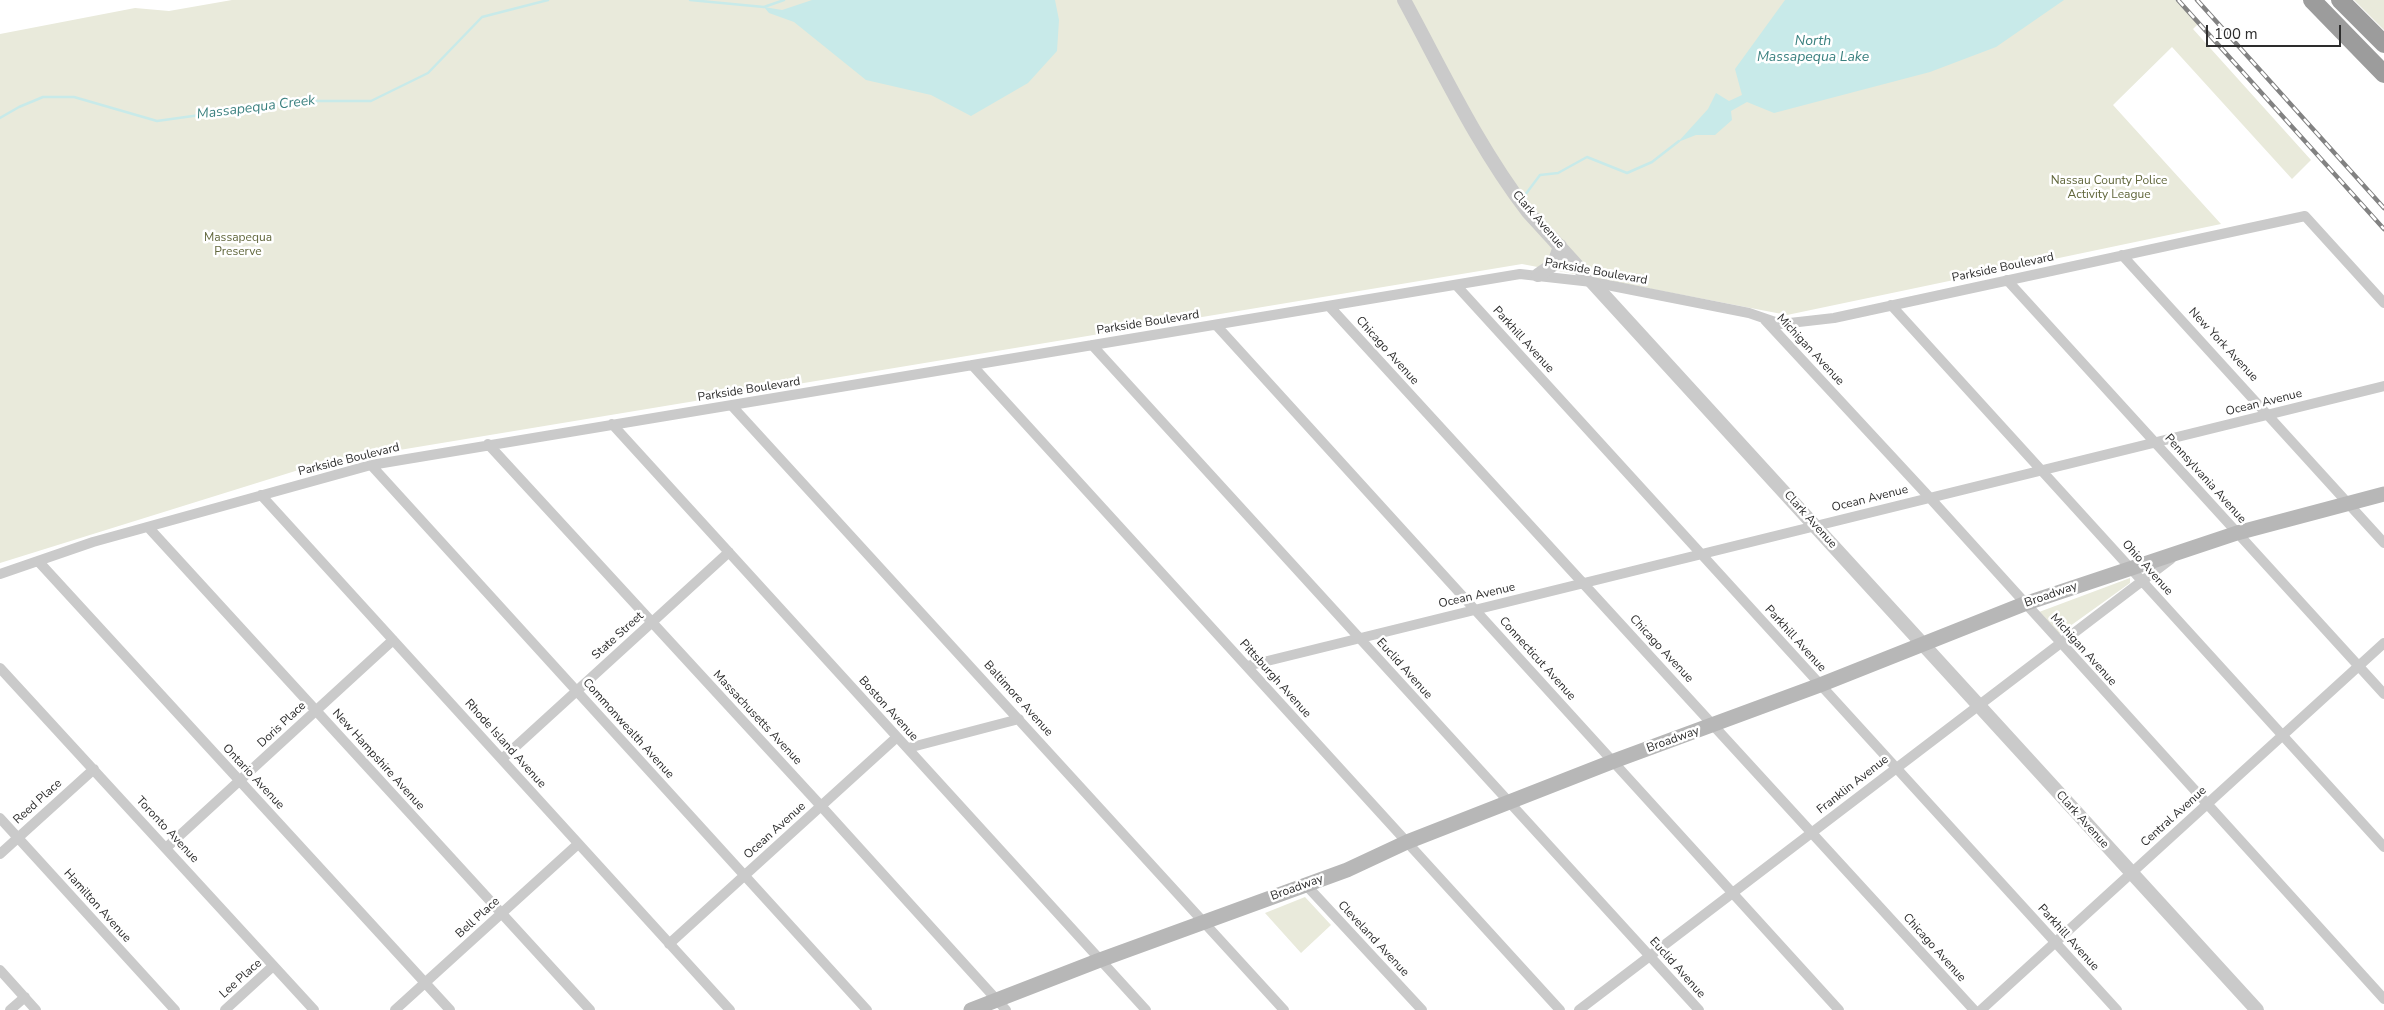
<!DOCTYPE html>
<style>
body{margin:0}
#map{position:relative;width:2384px;height:1010px;overflow:hidden;background:#fff;font-family:"Nunito Sans",sans-serif}
canvas{display:block}
.scale{position:absolute;left:2206px;top:25px;width:135px;height:22px;box-sizing:border-box;border:2px solid #2d2d2d;border-top:0;padding-left:6px;font-size:15px;line-height:18px;white-space:nowrap;color:#2d2d2d;-webkit-text-stroke:4px #fff;paint-order:stroke}
</style>
<div id="map">
<canvas width="2384" height="1010"></canvas>
<div class="scale">100 m</div>
</div>
<script>
const g = document.querySelector('canvas').getContext('2d');
g.lineJoin = 'round';
function fill(path, color) {
  g.fillStyle = color;
  g.fill(path, 'evenodd');
}
function trace(path, color, width, dash) {
  g.strokeStyle = color;
  g.lineWidth = width;
  g.lineCap = dash ? 'butt' : 'round';
  g.setLineDash(dash || []);
  g.stroke(path);
}
function write(font, color, halo, rows, align = 'center') {
  g.font = font + ' "Nunito Sans",sans-serif';
  g.lineWidth = 5;
  g.setLineDash([]);
  g.textBaseline = 'middle';
  g.strokeStyle = halo;
  g.fillStyle = color;
  for (const [text, x, y, turn = 0] of rows) {
    g.save();
    g.translate(x, y);
    g.rotate((+turn || 0) * Math.PI / 180);
    g.textAlign = isNaN(turn) ? turn : align;
    if (halo) g.strokeText(text, 0, 0);
    g.fillText(text, 0, 0);
    g.restore();
  }
}
fill(new Path2D(`
 M232,0H2175L2198,24L2193,29L2311,160L2292,179L2172,47L2113,105L2221,224L1787,315L1522,264L321,463L0,563V34L135,8L169,11Z
 M2354,0H2384V30Z
 M2130,578V583L2059,634L2039,612Z
 M1305,897L1331,925L1301,953L1265,913Z`), '#e9eadb');
fill(new Path2D(`
 M812,0H1055L1059,20L1057,51L1028,83L971,116L931,95L866,80L794,22L769,13L764,7L782,10Z
 M1785,0H2064L1996,47L1930,72L1774,113L1747,102L1731,111L1732,120L1715,135H1696L1678,142L1708,109L1716,93L1729,101L1742,95L1735,69Z`), '#c8eae9');
trace(new Path2D(`
 M690,0L764,7L784,0
 M0,118L19,107L43,97H74L157,121L301,101H371L428,73L482,17L548,0
 M1525,195L1540,175L1558,173L1587,157L1627,173L1652,162L1679,141`), '#c8eae9', 2.5);
trace(new Path2D(`
 M2122,255L2384,543
 M2007,280L2384,694
 M1456,285L2117,1010
 M1891,305L2384,847
 M1329,306L1974,1010
 M1765,320L1930,498L2384,999
 M1216,325L1839,1010
 M1092,345L1699,1010
 M972,365L1560,1010
 M732,406L1284,1010
 M612,424L1146,1010
 M488,444L821,806L1006,1010
 M371,465L867,1010
 M261,495L730,1010
 M148,527L590,1010
 M38,561L450,1010
 M0,574L93,542L371,465L1520,274L1592,282L1749,313L1781,324L1834,318L2305,216L2384,303
 M1247,666L2384,386
 M0,668L314,1010
 M908,748L1019,719
 M502,759L729,552
 M0,818L175,1010
 M166,848L393,640
 M0,854L94,769
 M1306,885L1422,1010
 M669,944L897,737
 M0,970L36,1010
 M10,1010L25,997
 M225,1010L273,966
 M395,1010L578,844
 M1579,1010L2171,559
 M1981,1010L2384,643`), '#cacaca', 10);
trace(new Path2D(`
 M1404,0C1443,72 1478,147 1528,212L2257,1010
 M1538,275L1554,264L1560,246`), '#cacaca', 14);
trace(new Path2D(`
 M971,1010L1100,960L1347,870L1407,842L1614,761L1820,685L2024,604L2237,533L2384,494`), '#b7b7b7', 15);
trace(new Path2D(`
 M2312,0L2384,74
 M2340,0L2384,44`), '#9c9c9c', 18);
const rail = new Path2D(`
 M2178,0L2384,229
 M2197,0L2384,208`);
trace(rail, '#828282', 4.5);
trace(rail, '#fff', 2.5, [8]);
write('12px', '#61673c', '#fff', [
 ["Nassau County Police",2109,181],
 ["Activity League",2109,195],
 ["Massapequa",238,238],
 ["Preserve",238,252]
]);
write('12px', '#2d2d2d', '#fff', [
 ["Clark Avenue",1538,220,49],
 ["Parkside Boulevard",2003,268,-12],
 ["Parkside Boulevard",1596,272,10],
 ["Parkside Boulevard",1148,323,-9],
 ["Parkhill Avenue",1523,340,48],
 ["New York Avenue",2223,345,47],
 ["Michigan Avenue",1810,350,47],
 ["Chicago Avenue",1387,351,48],
 ["Parkside Boulevard",749,390,-9],
 ["Ocean Avenue",2264,403,-14],
 ["Parkside Boulevard",349,460,-14],
 ["Pennsylvania Avenue",2205,479,48],
 ["Ocean Avenue",1870,499,-14],
 ["Clark Avenue",1810,520,48],
 ["Ohio Avenue",2147,568,48],
 ["Broadway",2051,595,-19],
 ["Ocean Avenue",1477,596,-13],
 ["State Street",618,636,-42],
 ["Parkhill Avenue",1795,639,48],
 ["Chicago Avenue",1661,649,47],
 ["Michigan Avenue",2083,650,48],
 ["Connecticut Avenue",1537,659,48],
 ["Euclid Avenue",1404,669,48],
 ["Pittsburgh Avenue",1275,679,48],
 ["Baltimore Avenue",1018,699,48],
 ["Boston Avenue",888,709,48],
 ["Massachusetts Avenue",757,718,47],
 ["Doris Place",282,725,-43],
 ["Commonwealth Avenue",628,729,48],
 ["Broadway",1673,740,-20],
 ["Rhode Island Avenue",505,744,48],
 ["New Hampshire Avenue",378,760,48],
 ["Ontario Avenue",253,777,47],
 ["Franklin Avenue",1853,785,-38],
 ["Reed Place",38,802,-42],
 ["Central Avenue",2174,817,-42],
 ["Clark Avenue",2082,820,48],
 ["Toronto Avenue",167,830,47],
 ["Ocean Avenue",775,831,-42],
 ["Broadway",1297,888,-20],
 ["Hamilton Avenue",97,906,48],
 ["Bell Place",478,918,-42],
 ["Parkhill Avenue",2068,938,48],
 ["Cleveland Avenue",1373,939,47],
 ["Chicago Avenue",1934,948,48],
 ["Euclid Avenue",1677,968,48],
 ["Lee Place",241,979,-42]
]);
write('italic 14px', '#3a807f', '#fff', [
 ["North",1813,42],
 ["Massapequa Lake",1813,58],
 ["Massapequa Creek",256,108,-7]
]);
</script>
